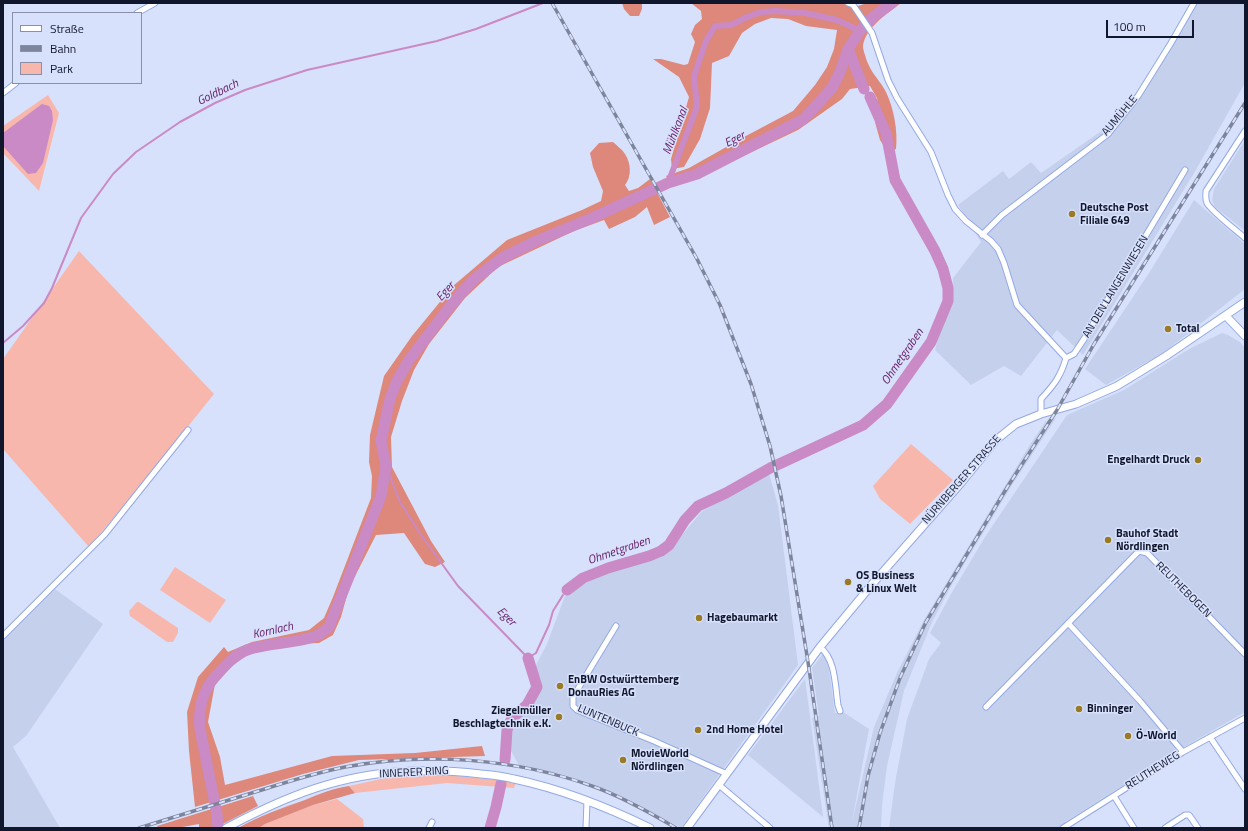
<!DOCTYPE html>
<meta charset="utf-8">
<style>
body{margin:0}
#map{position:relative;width:1248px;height:831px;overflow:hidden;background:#d8e1fb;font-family:"Titillium Web",sans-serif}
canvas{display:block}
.frame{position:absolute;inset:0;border:4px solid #10172d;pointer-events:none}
.legend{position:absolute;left:12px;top:12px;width:130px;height:72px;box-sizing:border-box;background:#d8e1fb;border:1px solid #8890a9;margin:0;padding:5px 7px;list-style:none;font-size:12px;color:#10172d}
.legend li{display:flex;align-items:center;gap:8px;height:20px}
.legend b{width:20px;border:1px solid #8890a9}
.scale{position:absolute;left:1106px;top:20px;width:88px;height:18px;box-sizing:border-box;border:2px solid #10172d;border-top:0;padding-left:5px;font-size:12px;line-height:14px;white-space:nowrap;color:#10172d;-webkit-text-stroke:3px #d8e1fb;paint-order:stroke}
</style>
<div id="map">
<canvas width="1248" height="831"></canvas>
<div class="frame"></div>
<ul class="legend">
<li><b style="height:5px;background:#fff"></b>Straße</li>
<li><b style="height:5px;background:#7d859d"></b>Bahn</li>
<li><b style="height:11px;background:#f7b7ad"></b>Park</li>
</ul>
<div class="scale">100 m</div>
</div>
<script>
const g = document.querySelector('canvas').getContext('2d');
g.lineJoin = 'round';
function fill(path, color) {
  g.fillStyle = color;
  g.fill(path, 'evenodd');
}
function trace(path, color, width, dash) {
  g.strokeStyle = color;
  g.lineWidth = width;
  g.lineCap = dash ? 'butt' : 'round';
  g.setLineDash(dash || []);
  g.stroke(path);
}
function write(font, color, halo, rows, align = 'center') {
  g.font = font + ' "Titillium Web",sans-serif';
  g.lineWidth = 3;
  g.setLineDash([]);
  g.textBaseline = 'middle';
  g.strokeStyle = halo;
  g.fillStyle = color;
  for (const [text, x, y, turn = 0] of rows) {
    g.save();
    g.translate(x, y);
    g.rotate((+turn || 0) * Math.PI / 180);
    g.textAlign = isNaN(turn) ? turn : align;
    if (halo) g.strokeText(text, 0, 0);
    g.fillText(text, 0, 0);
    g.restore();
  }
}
fill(new Path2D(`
 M1197,3H1245V83L1194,173L1083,355L1057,330L1021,376L1004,366L971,385L935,350L945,311L952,298L953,278L981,242L958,205L1003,171L1009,179L1031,162L1041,173L1126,114Z
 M1245,140V231L1215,207L1212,200L1214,189Z
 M1194,200L1245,244V289L1163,353L1106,385L1085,369L1149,273Z
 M1222,333L1228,335L1240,342L1245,348V712L1184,747L1065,822L1067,828H889L895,783L907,719L929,659L941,643L930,633L951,594L985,537L1067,415L1124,390L1189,349Z
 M1056,418L1012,485L951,586L932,622L904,691L887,766L882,805L881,828H829L812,718L819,716L812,668L823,654L828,661L835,713L843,712L869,729L852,822L874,727L897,673L924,620L1031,443L1046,421Z
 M769,474L778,505L798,665L681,828L630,800L593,784L561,774L519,765L508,746L512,723L541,684L535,667L547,644L565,596L601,574L667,553L702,511Z
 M55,589L103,624L26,736L13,747L60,828H3V641Z
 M805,679L814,747L823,817L748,755Z`), '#c5d0ec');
fill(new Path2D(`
 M48,95L59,113L39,191L3,153V126Z
 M79,251L214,394L146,479L89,547L3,449V359Z
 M911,444L953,480L910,524L880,499L873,486Z
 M175,567L226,600L210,623L160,590Z
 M137,602H139L178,628V633L173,642H167L130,616L129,611Z
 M438,774L516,782L514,788L447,783L355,793L349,786L399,775Z
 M337,799L363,819L364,828H259L265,824L313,805Z`), '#f7b7ad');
fill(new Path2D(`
 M622,3H642V9L639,16H630L624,9Z
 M691,3H843L852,8L867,3H901C888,13 865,28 863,46C863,49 864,52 865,55C870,73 878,77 886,92C894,109 898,131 896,149L888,152L880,140L875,122L878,106L877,98L870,86L850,89L842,99L798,130L693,180H684L671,186L666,176L689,168L744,137L793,111L815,85L827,67L834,49L837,30L806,26L788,19L771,18L755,24L742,33L729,56L712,63L710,108L700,139L684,167L672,169L671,159L689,97L679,77L653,59H661L684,65L688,64L695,42L691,34L695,25L702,19L701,11Z
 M613,142C617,146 622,149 625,154C631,163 632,176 625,185L629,191L638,188L650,179L670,217L654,225L647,207L635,217L609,229L604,220L574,231L498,267L465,298L429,344L414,370L402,401L391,437L392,467L431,541L445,562L435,567L425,564L404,533L376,535L349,588L341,617L333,635L319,643L298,644L249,654L230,667L215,684L208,722L220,757L225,785L332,756L415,753L482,746L485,756L359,760L303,774L195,807L189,751L187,712L198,677L224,647L228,652L252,642L309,630L324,618L333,597L371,498L372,476L369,462L370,435L384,376L412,336L453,286L507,240L582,210L601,201L603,191L593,167L590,153L599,143Z
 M349,786L355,793L313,805L265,824L259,828H238C259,816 282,808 305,800C319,794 334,788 349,786Z
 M253,796L258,806L215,828H199V824L177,828H158L157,826Z`), '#de877b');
fill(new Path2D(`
 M42,104L49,106L52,111L53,120L43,163L36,173L28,174L3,146V133Z`), '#c98ac5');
trace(new Path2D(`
 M3,343L23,326L44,303L52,288L81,218L113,174L136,152L180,122L215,103L245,90L307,70L437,41L476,29L543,3
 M386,466L400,502L421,535L458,586L528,658L536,653L549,625L553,611L563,595`), '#c98ac5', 2);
trace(new Path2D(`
 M668,183L697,107L694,76L706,41L715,26L731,25L747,17L761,12L776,11L805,13L837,20L860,31`), '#c98ac5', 6);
trace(new Path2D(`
 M848,49L864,89
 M777,465L863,425L887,404L931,342L948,301V288L943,269L935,251L895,180L886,133L870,97
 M567,590L583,578L608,568L649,556L661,551L669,545L685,520L698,506L726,493L772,467
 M505,760L507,730L509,724L513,717L527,705L537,687L528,658
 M218,828L217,814L200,729C198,710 202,692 215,677C224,667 234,655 247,650C269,642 301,644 320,634C323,632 326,629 329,627L381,496L386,466L381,441L390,399L397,381L409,360L451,305L473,280L502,258L534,242L592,218L668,183L697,174L804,119L832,88L840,72L848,49L860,31L873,17L892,3
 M490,828L496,807L501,784`), '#c98ac5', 11);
const street = new Path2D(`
 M848,3L853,5L872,33L888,80L897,98L931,152L948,195L955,209L966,221L991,241L998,249L1004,263L1017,305L1066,358C1061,376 1054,385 1041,399V414
 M137,13L155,3
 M3,93L16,83
 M1245,131L1206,191C1206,195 1205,199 1207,203C1211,211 1237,231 1245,238
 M982,235L1002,215L1108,134L1138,96L1171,43L1194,3
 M1066,358L1074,354L1084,339L1185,170
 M1068,623L1140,701L1183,752
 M616,626L573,697V706L577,710L654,741L727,774
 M3,636L105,534L188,430
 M820,647C836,660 835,686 838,705L840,711
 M986,707L1139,551L1147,553L1245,654
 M1210,737L1245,789
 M719,785L770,828
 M1114,796L1134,828
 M429,828L432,822
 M586,828L587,800
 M1063,828L1183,752L1245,718
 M1165,828L1185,815H1189L1198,828`);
const secondary = new Path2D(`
 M1226,316L1245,336
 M226,828C258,811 291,795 326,785C376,770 430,768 481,774C492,775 503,776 514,779C561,789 607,807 650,828
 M687,828L820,647L874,582L961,483L996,440L1016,424L1041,414L1076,404L1117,386L1166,356L1245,302`);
trace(street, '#93a9e5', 7);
trace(secondary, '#93a9e5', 9);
trace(street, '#fff', 5);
trace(secondary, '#fff', 7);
const rail = new Path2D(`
 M552,3L697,259L720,305L751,384L770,446L781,496L808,662L832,828
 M139,828C178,816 216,804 255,792C284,783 314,773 345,767C426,752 514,758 592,786C621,796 649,812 676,828
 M859,828L868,776L880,733L900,678L926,622L1008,486L1057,410L1094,344L1245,103`);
trace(rail, '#7d859d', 3.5);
trace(rail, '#d8e1fb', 2, [6]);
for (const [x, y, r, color] of [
 [1072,214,4,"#997b25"],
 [1168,329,4,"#997b25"],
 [1198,460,4,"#997b25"],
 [1108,540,4,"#997b25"],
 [848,582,4,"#997b25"],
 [699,618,4,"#997b25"],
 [560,686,4,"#997b25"],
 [1079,709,4,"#997b25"],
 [559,717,4,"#997b25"],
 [698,730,4,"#997b25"],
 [1128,736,4,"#997b25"],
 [623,760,4,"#997b25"]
]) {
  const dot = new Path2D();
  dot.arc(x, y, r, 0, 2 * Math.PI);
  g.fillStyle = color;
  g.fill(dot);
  trace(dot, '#d8e1fb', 1.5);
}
write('11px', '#10172d', '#d8e1fb', [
 ["AUMÜHLE",1120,116,-50],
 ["AN DEN LANGENWIESEN",1116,287,-59],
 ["NÜRNBERGER STRASSE",962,480,-49],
 ["REUTHEBOGEN",1183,590,45],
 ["LUNTENBUCK",608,721,23],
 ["REUTHEWEG",1153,771,-32],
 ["INNERER RING",414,773,-3]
]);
write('bold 11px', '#10172d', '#d8e1fb', [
 ["Deutsche Post",1080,208],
 ["Filiale 649",1080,221],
 ["Total",1176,329],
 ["Engelhardt Druck",1190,460,"right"],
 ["Bauhof Stadt",1116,534],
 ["Nördlingen",1116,547],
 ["OS Business",856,576],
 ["& Linux Welt",856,589],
 ["Hagebaumarkt",707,618],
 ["EnBW Ostwürttemberg",568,680],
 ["DonauRies AG",568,693],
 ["Binninger",1087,709],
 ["Ziegelmüller",551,711,"right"],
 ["Beschlagtechnik e.K.",551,724,"right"],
 ["2nd Home Hotel",706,730],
 ["Ö-World",1136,736],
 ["MovieWorld",631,754],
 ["Nördlingen",631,767]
], 'left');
write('italic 12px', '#631862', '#d8e1fb', [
 ["Goldbach",218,93,-26],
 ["Mühlkanal",676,131,-69],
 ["Eger",735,140,-27],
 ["Eger",446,292,-49],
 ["Ohmetgraben",903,357,-56],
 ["Ohmetgraben",619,551,-19],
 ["Eger",506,617,45],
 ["Kornlach",273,631,-12]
]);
</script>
